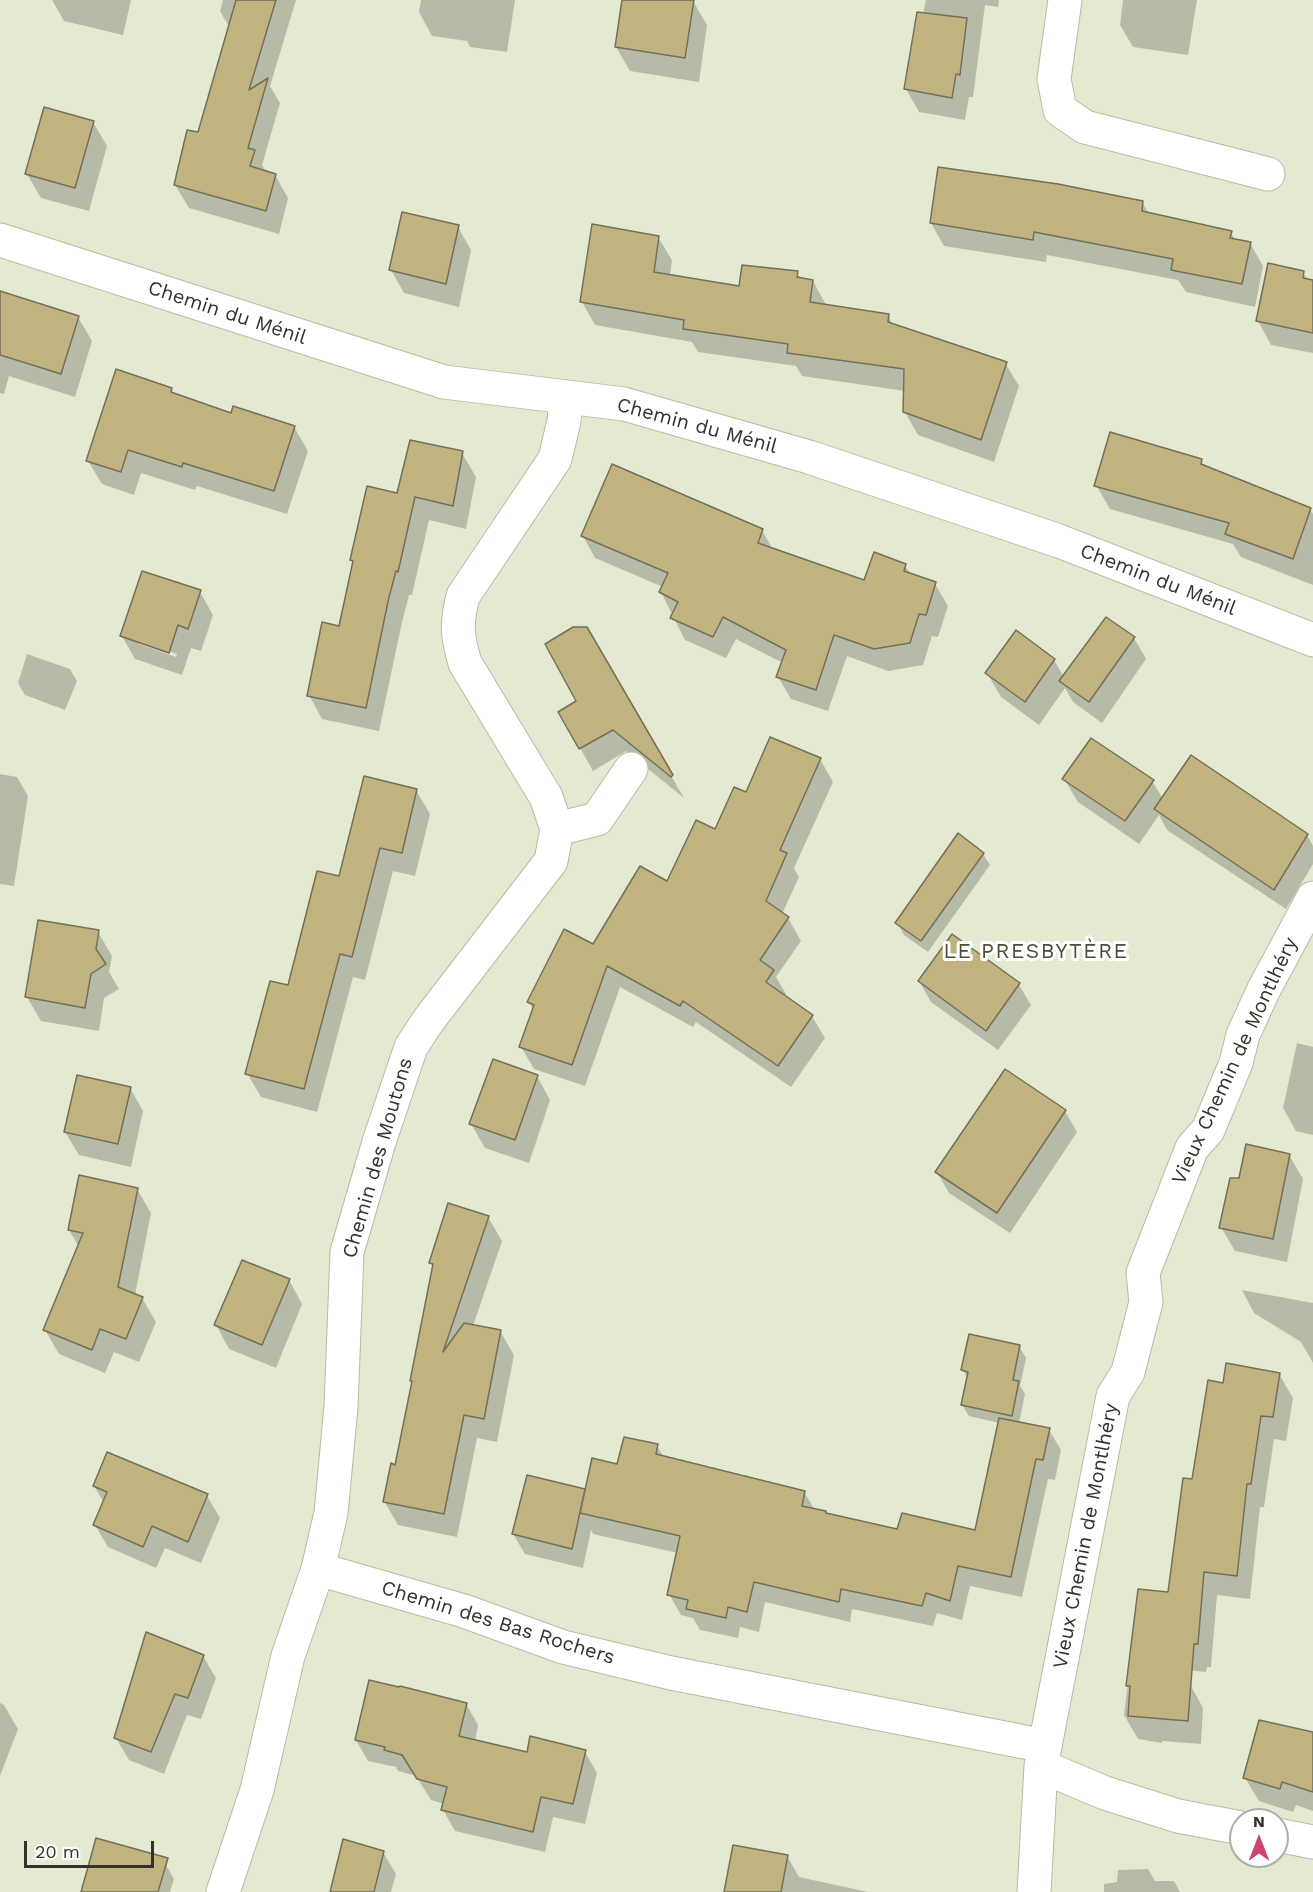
<!DOCTYPE html>
<meta charset="utf-8">
<style>
body{margin:0}
#map{position:relative;width:1313px;height:1892px;overflow:hidden;background:#e4ead2;font-family:"Work Sans",sans-serif}
canvas{display:block}
.north{position:absolute;left:1229px;top:1808px;width:60px;height:60px;box-sizing:border-box;background:#fff;border:2px solid #adadaa;border-radius:50%;rotate:0deg;font-size:16px;font-weight:700;line-height:24px;text-align:center;color:#31332a}
.north::after{content:'';display:block;margin:auto;width:21px;height:27px;background:#d04373;clip-path:polygon(50% 0,100% 100%,50% 72%,0 100%)}
.scale{position:absolute;left:24px;top:1841px;width:130px;height:27px;box-sizing:border-box;border:3px solid #31332a;border-top:0;padding-left:8px;font-size:18px;line-height:21px;white-space:nowrap;color:#31332a;-webkit-text-stroke:4px #fff;paint-order:stroke}
</style>
<div id="map">
<canvas width="1313" height="1892"></canvas>
<div class="north">N</div>
<div class="scale">20 m</div>
</div>
<script>
const g = document.querySelector('canvas').getContext('2d');
g.lineJoin = 'round';
function fill(path, color) {
  g.fillStyle = color;
  g.fill(path, 'evenodd');
}
function trace(path, color, width, dash) {
  g.strokeStyle = color;
  g.lineWidth = width;
  g.lineCap = dash ? 'butt' : 'round';
  g.setLineDash(dash || []);
  g.stroke(path);
}
function write(font, color, halo, rows, align = 'center') {
  g.font = font + ' "Work Sans",sans-serif';
  g.lineWidth = 6;
  g.setLineDash([]);
  g.textBaseline = 'middle';
  g.strokeStyle = halo;
  g.fillStyle = color;
  for (const [text, x, y, turn = 0] of rows) {
    g.save();
    g.translate(x, y);
    g.rotate((+turn || 0) * Math.PI / 180);
    g.textAlign = isNaN(turn) ? turn : align;
    if (halo) g.strokeText(text, 0, 0);
    g.fillText(text, 0, 0);
    g.restore();
  }
}
fill(new Path2D(`
 M52,0H131L123,35L64,21Z
 M223,0H296L270,86L280,103L262,165L266,172L275,175L288,198L279,234L189,208L175,185L199,134L229,27L220,11Z
 M421,0H515L507,52L470,47L467,41L432,36L419,12Z
 M623,0L693,1L707,25L699,82L630,71L616,47Z
 M926,0H999L998,7L985,5L973,97H969L965,120L919,112L906,89Z
 M1123,0H1197L1188,55L1133,47L1120,25Z
 M93,122L107,146L89,211L41,198L27,174Z
 M1142,202L1149,214L1231,233L1235,240L1250,243L1263,266L1255,307L1186,292L1178,280L1047,255L1046,262L944,246L931,223Z
 M458,227L471,250L459,307L404,293L391,270Z
 M658,237L672,260L670,276L740,287L797,273L801,279L813,281L826,305L888,315L893,325L1005,363L1019,386L994,462L918,435L905,412V391L802,376L796,366L698,352L692,342L595,325L582,302Z
 M1303,273L1308,280L1313,281V353L1271,345L1258,321Z
 M0,292L78,317L92,341L75,397L9,376L4,394L0,393Z
 M171,389L174,395L232,415L294,427L308,451L287,514L197,486L195,490L141,473L134,495L102,484L88,461Z
 M462,453L476,477L466,529L429,520L412,595H409L402,622L379,731L322,719L309,695L340,628L354,564L351,560L399,495Z
 M1201,461L1205,467L1310,509L1313,514V585L1241,557L1233,544L1110,509L1096,485Z
 M762,530L773,550L865,581L905,565L911,575L935,584L948,606L938,637L932,636L923,665L888,671L847,656L828,711L791,699L778,677L783,663L736,639L726,658L685,640L661,592L663,587L595,558L583,536Z
 M200,592L213,615L201,651L191,648L182,675L135,659L122,636ZM139,641L177,654L176,657L139,644Z
 M586,628L684,798L626,751L593,771L560,712L578,701Z
 M1017,632L1054,660L1064,677L1134,638L1146,659L1102,723L1073,702L1065,688L1039,725L1001,697L987,673Z
 M27,654L70,669L77,681L65,710L25,695L18,683Z
 M820,759L833,782L794,868L799,877L782,914L788,918L801,941L776,977L786,994L784,996L812,1016L825,1038L791,1087L696,1022L693,1027L620,987L585,1086L534,1069L521,1047L534,1011L529,1002L667,884L746,794Z
 M0,774L17,777L28,796L14,886L0,884Z
 M1064,779L1152,781L1163,799L1307,835L1313,846V864L1286,909L1167,830L1159,815L1139,844L1078,802Z
 M416,790L430,814L415,876L393,871L365,980L353,977L317,1112L261,1097L247,1073L340,878Z
 M983,854L990,865L928,952L904,935L897,923Z
 M98,932L112,956L109,972L119,989L104,998L99,1031L41,1021L27,997Z
 M919,981L1019,985L1031,1005L998,1050L931,1002Z
 M1297,1043L1313,1047V1135L1296,1131L1283,1108Z
 M537,1076L550,1100L529,1163L485,1148L471,1124Z
 M130,1088L143,1111L131,1167L79,1155L65,1132Z
 M1065,1111L1077,1132L1010,1233L949,1193L937,1172Z
 M1289,1155L1303,1179L1287,1262L1235,1251L1221,1227L1240,1179Z
 M137,1189L151,1213L135,1295L142,1298L156,1322L139,1362L114,1352L105,1373L59,1354L45,1330L79,1247L69,1230Z
 M488,1217L502,1241L473,1326L500,1331L514,1355L497,1442L477,1438L457,1537L398,1525L384,1501L396,1467L413,1384L411,1380L434,1268L430,1262Z
 M289,1280L302,1304L276,1368L229,1349L216,1325Z
 M1242,1290L1313,1303V1363L1301,1342L1254,1313Z
 M1019,1346L1026,1358L1020,1386L1025,1394L1019,1423L1049,1430L1061,1450L1055,1480L1048,1479L1022,1597L970,1586L962,1620L937,1613L933,1626L852,1609L850,1622L765,1602L759,1632L740,1627L738,1638L700,1630L693,1618L681,1615L669,1594L678,1553L593,1534L591,1530L583,1568L525,1554L513,1534L584,1490L586,1493L618,1466L657,1446L664,1457L804,1492L815,1510L827,1514L899,1530L976,1531L999,1423L969,1416L962,1405L968,1379L963,1370Z
 M1279,1374L1293,1398L1286,1441L1274,1439L1264,1507H1260L1250,1599L1217,1595L1211,1667H1207L1206,1672L1177,1669L1190,1684L1203,1708L1201,1744L1162,1741V1743L1138,1739L1124,1715L1139,1591L1169,1594L1193,1481L1224,1384Z
 M94,1486L207,1496L220,1518L201,1563L165,1548L156,1568L108,1547L95,1525L104,1503Z
 M203,1656L216,1678L201,1719L187,1715L164,1774L129,1760L116,1738Z
 M0,1703L4,1705L18,1729L0,1776Z
 M466,1704L478,1725L475,1741L528,1754L585,1752L597,1773L585,1824L553,1817L545,1852L455,1831L443,1810L444,1804L431,1800L416,1776L398,1771L396,1767L368,1761L356,1740Z
 M1313,1734V1811L1296,1805L1293,1812L1259,1801L1245,1778Z
 M383,1852L396,1874L391,1892H332Z
 M787,1856L799,1877L868,1892H726Z
 M162,1858L174,1879L170,1892H82Z
 M1148,1869L1155,1881H1174L1180,1892H1104V1884L1117,1882L1118,1870Z`), '#0003');
const building = new Path2D(`
 M236,0H276L249,90L268,78L248,148L255,150L250,166L276,174L266,211L174,185L187,130L198,132Z
 M622,0H694L685,58L615,47Z
 M917,12L967,18L960,75L956,74L952,98L904,89Z
 M44,107L94,121L75,188L25,174Z
 M938,167L1058,184L1143,201L1142,211L1232,231L1230,238L1251,242L1242,284L1171,270L1173,259L1034,232L1033,240L930,223Z
 M402,212L459,225L446,284L389,270Z
 M592,224L659,236L654,272L739,286L742,265L798,271L797,277L813,280L810,302L889,314L888,322L1007,362L981,440L903,412L904,369L787,353L788,344L683,329L684,320L580,302Z
 M1268,263L1304,271L1303,278L1313,280V333L1256,321Z
 M0,291L79,316L61,374L0,355Z
 M116,369L172,388L171,392L231,413L233,406L295,426L274,491L183,463L182,467L128,450L121,472L86,461Z
 M1110,432L1202,459L1201,464L1311,508L1293,559L1225,534L1229,523L1094,486Z
 M410,440L463,451L453,506L415,497L398,572L396,571L389,597L366,708L307,696L322,622L339,626L353,561L350,560L367,486L397,493Z
 M612,464L763,529L758,543L864,580L874,552L906,564L904,571L936,582L926,615L919,614L910,643L874,649L834,635L816,690L776,677L786,650L723,617L713,637L670,618L678,602L659,592L668,573L581,536Z
 M142,571L201,590L188,629L178,625L169,653L120,636Z
 M1106,617L1135,637L1089,702L1059,681Z
 M573,627H587L673,775L671,777L613,730L579,749L558,712L576,701L545,644Z
 M1016,630L1055,659L1025,702L985,673Z
 M770,737L821,758L780,850L787,853L766,901L789,917L760,960L774,970L766,982L813,1015L778,1066L683,1001L680,1006L607,966L572,1065L519,1047L534,1005L527,1002L564,929L593,944L640,866L667,881L696,820L715,829L734,787L746,792Z
 M1091,738L1154,780L1125,821L1062,779Z
 M1191,755L1308,834L1274,890L1154,809Z
 M364,776L417,789L402,853L380,848L352,957L340,954L304,1089L245,1074L270,981L288,985L317,871L339,876Z
 M958,833L984,853L921,941L895,923Z
 M38,920L99,930L96,949L106,964L91,974L85,1008L25,997Z
 M952,934L1020,983L986,1031L918,981Z
 M493,1059L538,1075L515,1140L469,1124Z
 M1005,1069L1066,1110L997,1213L935,1172Z
 M77,1075L131,1087L118,1144L64,1132Z
 M1246,1144L1290,1154L1273,1239L1219,1228L1230,1178H1239Z
 M79,1175L138,1188L118,1287L143,1297L126,1339L100,1329L92,1350L43,1330L83,1233L68,1230Z
 M448,1203L489,1216L443,1352L464,1323L501,1330L484,1419L464,1415L444,1514L383,1502L391,1463L395,1465L412,1381H410L433,1264L429,1263Z
 M242,1260L290,1279L262,1345L214,1325Z
 M969,1334L1020,1345L1013,1380L1019,1381L1012,1416L961,1405L968,1372L961,1370Z
 M1226,1363L1280,1373L1273,1417L1261,1416L1251,1484H1247L1237,1576L1204,1572L1198,1644H1194L1188,1721L1128,1716L1130,1686H1126L1138,1589L1168,1592L1183,1478L1192,1479L1208,1380L1223,1383Z
 M999,1418L1050,1428L1043,1460L1036,1459L1011,1577L958,1566L950,1601L926,1593L922,1606L841,1589L839,1602L754,1582L747,1612L728,1607L726,1618L686,1609L688,1600L667,1595L680,1536L580,1513L592,1458L617,1464L624,1437L658,1444L656,1454L805,1491L802,1506L826,1511V1513L897,1529L902,1513L975,1530Z
 M107,1452L208,1494L188,1542L152,1526L143,1547L93,1525L107,1492L93,1486Z
 M527,1475L585,1489L572,1549L512,1534Z
 M146,1632L204,1655L188,1698L175,1694L151,1752L114,1738Z
 M369,1680L399,1687L400,1686L467,1703L459,1736L527,1752L530,1736L586,1750L573,1804L541,1797L533,1832L441,1810L447,1787L417,1779L402,1755L384,1750L385,1747L355,1740Z
 M1259,1720L1313,1732V1792L1282,1782L1280,1789L1243,1778Z
 M96,1838L168,1858L158,1892H81Z
 M343,1839L384,1851L374,1892H330Z
 M733,1845L788,1855L781,1892H724Z`);
fill(building, '#c1b37f');
trace(building, '#746f59', 1.5);
const street = new Path2D(`
 M1065,0L1054,79L1060,110L1085,127L1268,174
 M0,240L444,382L624,404L809,457L1059,541L1313,640
 M557,829L597,819L631,769
 M318,1569L331,1513L341,1407L347,1252L379,1142L411,1047L428,1021L551,861L557,829L546,797L465,663C457,636 456,624 463,596L555,459L564,421L566,397
 M1041,1766L1105,1793L1178,1816L1241,1828
 M1277,1835L1313,1842
 M223,1892L257,1790L288,1656L318,1569L464,1611L563,1647L671,1673L1045,1746
 M1034,1892L1041,1766L1045,1746L1113,1396L1128,1372L1146,1302L1143,1273L1192,1148L1208,1130L1236,1063L1243,1035L1263,991L1313,898`);
trace(street, '#b6bca5', 35);
trace(street, '#fff', 33);
write('20px', '#31332a', '#fff', [
 ["Chemin du Ménil",227,313,18],
 ["Chemin du Ménil",697,426,15],
 ["Chemin du Ménil",1158,580,21],
 ["Vieux Chemin de Montlhéry",1235,1061,-65],
 ["Chemin des Moutons",378,1158,-74],
 ["Vieux Chemin de Montlhéry",1086,1536,-79],
 ["Chemin des Bas Rochers",498,1623,17]
]);
g.letterSpacing = '1.5px';
write('21px', '#494d39', '#fff', [
 ["LE PRESBYTÈRE",1036,952]
]);
g.letterSpacing = '0px';
</script>
